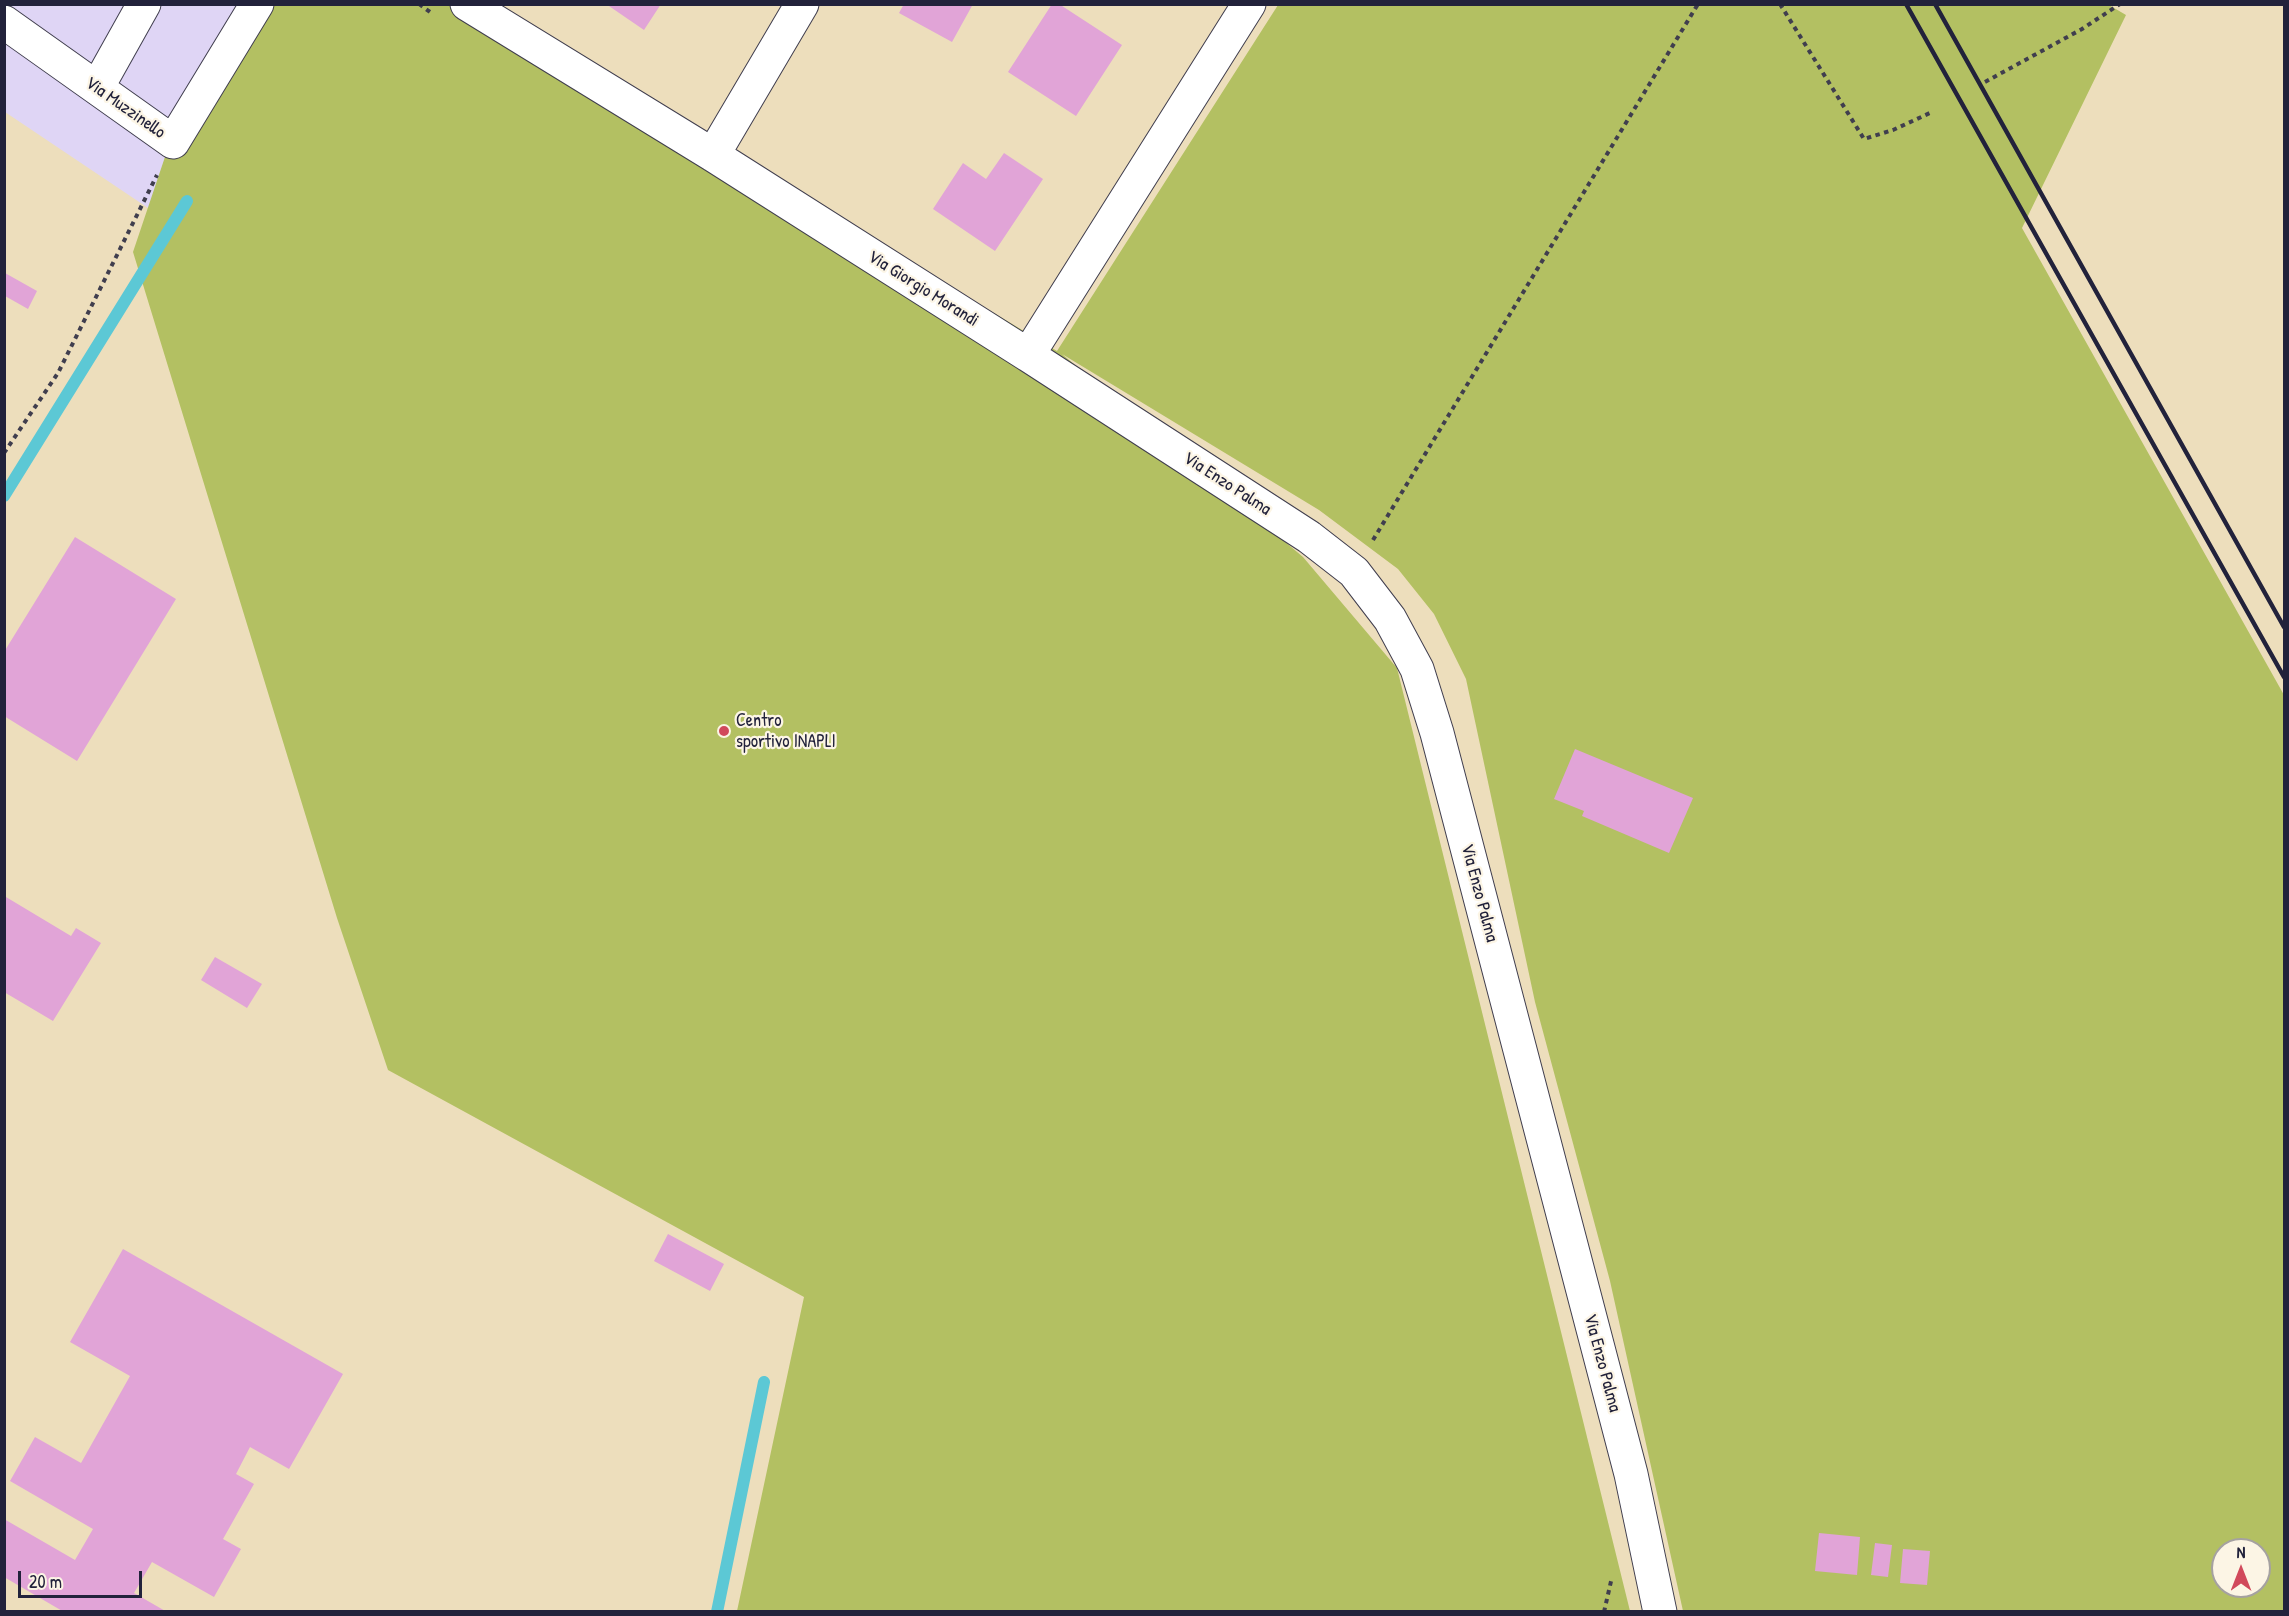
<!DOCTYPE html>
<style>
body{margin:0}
#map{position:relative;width:2289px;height:1616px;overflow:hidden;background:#eddebc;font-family:"Patrick Hand",sans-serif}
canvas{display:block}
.frame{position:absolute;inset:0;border:6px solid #22223b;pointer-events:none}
.north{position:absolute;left:2211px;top:1538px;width:60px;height:60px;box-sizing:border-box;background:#fcf5e5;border:2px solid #a5a1a1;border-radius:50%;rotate:0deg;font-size:16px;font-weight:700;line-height:24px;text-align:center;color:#22223b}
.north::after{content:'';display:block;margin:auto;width:21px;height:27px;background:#d1495b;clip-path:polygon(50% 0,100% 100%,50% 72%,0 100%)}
.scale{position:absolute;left:18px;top:1571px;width:124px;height:27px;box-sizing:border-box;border:3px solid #22223b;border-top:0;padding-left:8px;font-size:18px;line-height:21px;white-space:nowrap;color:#22223b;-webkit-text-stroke:4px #fcf5e5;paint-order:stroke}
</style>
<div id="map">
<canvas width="2289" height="1616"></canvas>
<div class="frame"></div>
<div class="north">N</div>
<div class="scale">20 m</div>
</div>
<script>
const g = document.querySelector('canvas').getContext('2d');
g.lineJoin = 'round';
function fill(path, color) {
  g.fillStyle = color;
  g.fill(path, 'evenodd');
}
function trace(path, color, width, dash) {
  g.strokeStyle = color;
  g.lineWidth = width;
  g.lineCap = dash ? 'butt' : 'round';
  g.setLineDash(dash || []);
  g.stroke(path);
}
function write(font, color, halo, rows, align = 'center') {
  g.font = font + ' "Patrick Hand",sans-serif';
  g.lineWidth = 4.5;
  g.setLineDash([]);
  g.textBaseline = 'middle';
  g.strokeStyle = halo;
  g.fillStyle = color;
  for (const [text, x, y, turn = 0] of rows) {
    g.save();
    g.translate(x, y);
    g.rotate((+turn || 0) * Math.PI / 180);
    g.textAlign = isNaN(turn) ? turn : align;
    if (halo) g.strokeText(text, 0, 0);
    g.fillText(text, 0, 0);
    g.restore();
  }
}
fill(new Path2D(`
 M4,5H294L169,222L5,112Z`), '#dfd5f5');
fill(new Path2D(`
 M249,5H482L1057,351L1278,5H2109L2126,15L2022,228L2284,695V1611H1683L1610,1281L1535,1002L1466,679L1434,614L1398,569L1319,510L1062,354L1303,557L1397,668L1630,1611H737L804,1297L388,1070L337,918L133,252L169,145ZM2223,1550H2259V1586H2223Z`), '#b3c062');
trace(new Path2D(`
 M4,496L187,201
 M717,1612L764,1382`), '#5cc8d5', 12);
fill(new Path2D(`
 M606,4H661L644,30Z
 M904,4H973L952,42L899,13Z
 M1052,4H1059L1122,45L1076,116L1008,72Z
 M1004,153L1043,179L995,251L933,209L963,163L986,179Z
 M5,273L37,291L28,309L5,296Z
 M75,537L176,599L77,761L4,716V652Z
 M1575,749L1693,798L1669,853L1582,816L1584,811L1554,799Z
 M6,897L71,936L76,928L101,943L53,1021L4,992Z
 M215,957L262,984L247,1008L201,980Z
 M668,1234L724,1264L710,1291L654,1261Z
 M123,1249L343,1374L289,1469L250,1447L236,1474L254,1484L223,1539L241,1549L214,1597L152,1562L134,1593L167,1612H64L4,1577V1519L75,1560L93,1529L10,1481L35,1437L81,1463L130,1376L70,1342Z
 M1819,1533L1860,1537L1857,1575L1815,1571Z
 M1875,1543L1892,1545L1888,1577L1871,1575Z
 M1903,1549L1930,1551L1927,1585L1900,1583Z`), '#e1a4d7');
const minor = new Path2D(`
 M467,4L713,155L1028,355L1249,4
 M4,22L173,142L257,4
 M97,88L144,4
 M713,155L802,4
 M1028,355L1309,537L1354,572L1390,619L1417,669L1437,733L1631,1474L1660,1612`);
trace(minor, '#403e4e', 35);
trace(new Path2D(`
 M419,4L430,12
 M1780,4L1864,139L1893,130L1932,112
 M1985,82L2082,29L2120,4
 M4,453L58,373L157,175
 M1373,540L1698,4
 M1604,1612L1612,1577`), '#403e4e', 4, [4.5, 4.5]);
trace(minor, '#fff', 33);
trace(new Path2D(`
 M1906,4L2284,677
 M1935,4L2284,627`), '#22223b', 4.5);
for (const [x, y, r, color] of [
 [724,731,6,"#d1495b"]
]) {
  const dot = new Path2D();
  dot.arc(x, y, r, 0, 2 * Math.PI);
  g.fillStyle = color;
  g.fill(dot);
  trace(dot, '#fcf5e5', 2);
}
write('18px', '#22223b', '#fcf5e5', [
 ["Via Muzzinello",125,108,35],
 ["Via Giorgio Morandi",923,289,32],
 ["Via Enzo Palma",1227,484,33],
 ["Via Enzo Palma",1479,893,75],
 ["Via Enzo Palma",1602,1363,75]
]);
write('18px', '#22223b', '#fcf5e5', [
 ["Centro",736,721],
 ["sportivo INAPLI",736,742]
], 'left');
</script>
